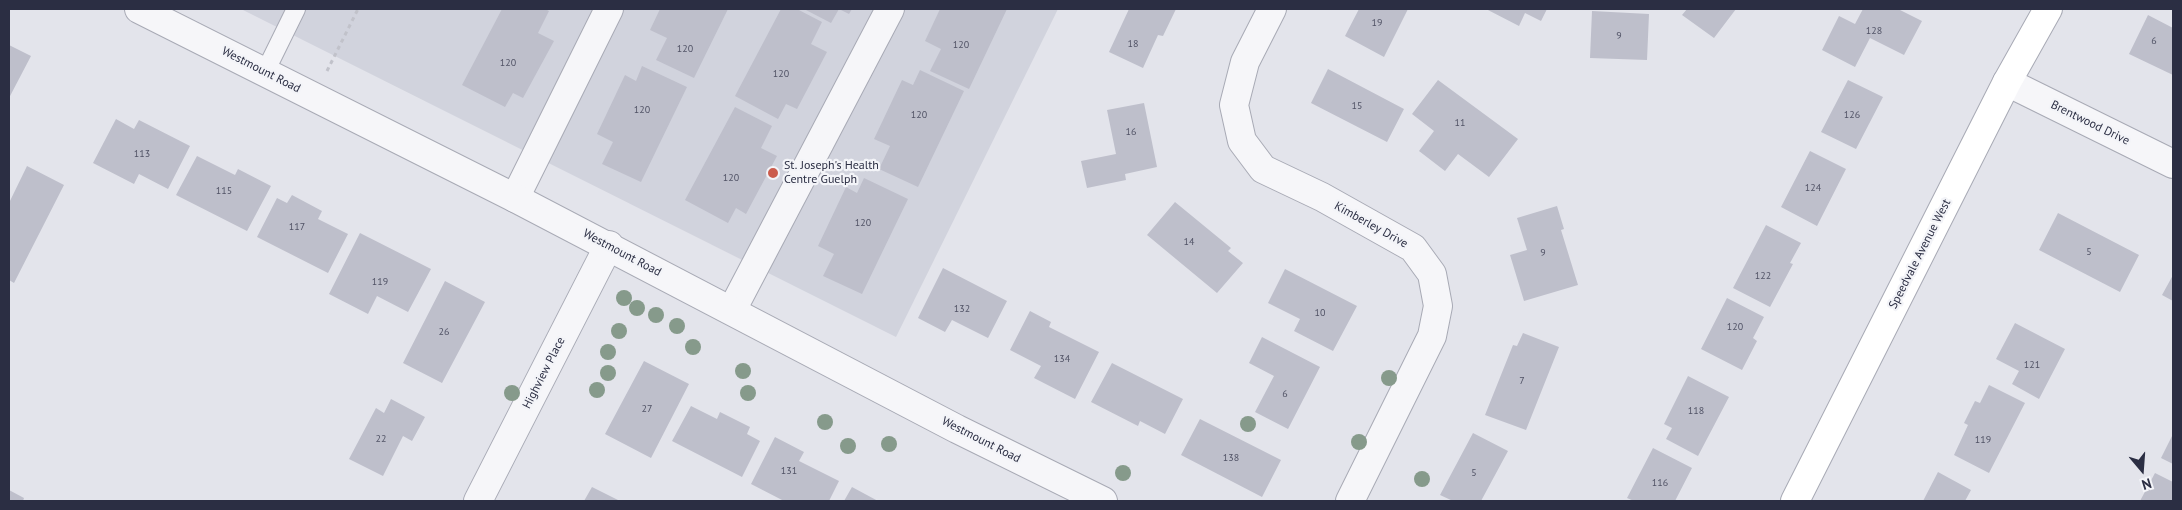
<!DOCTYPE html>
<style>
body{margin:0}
#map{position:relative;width:2182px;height:510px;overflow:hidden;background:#e3e4eb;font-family:"PT Sans",sans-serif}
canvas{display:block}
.frame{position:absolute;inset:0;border:10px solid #2b2e43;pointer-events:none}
.north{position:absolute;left:2117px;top:445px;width:50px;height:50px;-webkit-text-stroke:4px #f3f4f8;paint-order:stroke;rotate:162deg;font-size:14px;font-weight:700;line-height:20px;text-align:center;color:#2b2e43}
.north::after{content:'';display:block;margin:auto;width:18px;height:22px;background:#2b2e43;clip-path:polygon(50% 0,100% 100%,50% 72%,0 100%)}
</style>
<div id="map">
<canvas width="2182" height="510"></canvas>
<div class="frame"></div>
<div class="north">N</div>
</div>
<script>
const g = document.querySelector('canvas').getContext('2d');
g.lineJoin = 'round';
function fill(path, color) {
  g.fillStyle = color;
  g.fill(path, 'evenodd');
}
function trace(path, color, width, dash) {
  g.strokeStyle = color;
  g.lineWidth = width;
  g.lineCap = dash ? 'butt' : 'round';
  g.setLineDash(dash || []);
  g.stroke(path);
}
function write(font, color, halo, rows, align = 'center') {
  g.font = font + ' "PT Sans",sans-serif';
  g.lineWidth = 4.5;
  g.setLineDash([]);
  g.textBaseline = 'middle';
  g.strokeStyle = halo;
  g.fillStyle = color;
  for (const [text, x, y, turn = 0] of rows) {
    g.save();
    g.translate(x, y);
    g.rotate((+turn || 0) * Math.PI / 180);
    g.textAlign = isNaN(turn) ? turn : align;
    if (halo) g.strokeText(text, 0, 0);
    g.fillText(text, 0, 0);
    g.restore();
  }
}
fill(new Path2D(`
 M241,9H1058L896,337Z`), '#d1d3dd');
fill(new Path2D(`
 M502,9H545L549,11L538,33L554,41L523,98L513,93L505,107L462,85Z
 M660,9H728L694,78L656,60L667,38L650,30Z
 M781,9H797L822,22L811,44L827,52L797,109L786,104L778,119L735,96Z
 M804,9H852L849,14L839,9L831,23Z
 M940,9H1007L969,89L930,71L941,49L925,41Z
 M1129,9H1176L1163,36L1158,35L1143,68L1109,52Z
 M1359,9H1408L1384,57L1345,36Z
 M1486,9H1547L1541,21L1525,13L1519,26Z
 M1687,9H1736L1714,38L1682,15Z
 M1863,9H1898L1922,21L1904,55L1870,38L1855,67L1822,50L1839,16L1855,24Z
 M1592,11L1649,14L1647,60L1590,58Z
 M2148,15L2173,28V75L2129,54Z
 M9,45L31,56L9,98Z
 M642,66L687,87L641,182L602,164L613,142L597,134L625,75L636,81Z
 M1328,69L1404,109L1387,142L1311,103Z
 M920,70L964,91L918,187L879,169L890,146L874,139L902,80L913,85Z
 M1438,80L1518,139L1489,177L1458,154L1445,171L1419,151L1434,131L1412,114Z
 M1848,80L1883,97L1856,149L1821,132Z
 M1144,103L1157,167L1125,174L1126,180L1087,188L1081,161L1116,154L1107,110Z
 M735,107L772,126L761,148L777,156L746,214L736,208L728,223L685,200Z
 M116,119L134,129L139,120L190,146L168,189L139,174L134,184L93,163Z
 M1810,151L1846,169L1817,226L1781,207Z
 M197,156L235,175L238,169L271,186L247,231L176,195Z
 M27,166L64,185L14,283L9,280V203Z
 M864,178L908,199L862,294L823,276L834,254L818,246L846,187L857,193Z
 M292,195L322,211L318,219L348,234L328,273L257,237L277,198L287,203Z
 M1175,202L1231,248L1228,251L1243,263L1217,293L1147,235Z
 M1557,206L1564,229L1561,230L1578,285L1524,301L1510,255L1527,250L1517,218Z
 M2058,213L2139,255L2120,292L2039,250Z
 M1766,225L1801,243L1790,263L1793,264L1770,307L1733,288Z
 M360,233L431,269L408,312L377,296L368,314L329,294Z
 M943,268L1007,301L988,338L952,320L945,332L918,318Z
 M1285,269L1357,306L1333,351L1294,331L1300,319L1268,303Z
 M2173,275V301L2162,295Z
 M445,281L485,302L442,383L403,363Z
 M1727,298L1764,317L1753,338L1757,341L1742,370L1701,349Z
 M1030,311L1051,322L1049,327L1099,352L1075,399L1034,378L1041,366L1010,350Z
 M2015,323L2065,349L2039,399L2012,384L2019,371L1996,359Z
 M1523,333L1559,347L1526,430L1485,415L1513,345L1517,346Z
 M1262,337L1320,367L1288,429L1255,412L1274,376L1249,363Z
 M644,361L689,384L651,458L605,434Z
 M1112,363L1183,399L1165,434L1140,421L1138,426L1091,402Z
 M1688,376L1729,397L1698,456L1666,439L1672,428L1664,424Z
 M1989,385L2025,403L1989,473L1954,455L1968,425L1964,423L1975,401L1980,403Z
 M391,399L425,417L412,441L403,436L383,476L349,459L376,408L384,413Z
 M691,406L717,419L720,412L750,427L747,434L760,441L742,477L672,441Z
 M1200,419L1281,460L1262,497L1181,455Z
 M1473,433L1508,451L1481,501H1453L1440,495Z
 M2173,434V464L2161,458Z
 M775,437L804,452L799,461L839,481L829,501H784L751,484Z
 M1653,448L1692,468L1675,501H1634L1627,498Z
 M1938,472L1971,490L1965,501H1923Z
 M2155,473L2173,482V501H2140Z
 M592,487L620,501H584Z
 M852,487L878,501H844Z
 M9,490L24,498L23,501H9Z`), '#bebfcb');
const service = new Path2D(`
 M265,72L296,9`);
const minor = new Path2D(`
 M1272,9L1245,62L1234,105L1242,141L1263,169L1322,197L1413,248L1432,274L1438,306L1432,336L1350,501
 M2007,82L2173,164
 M515,198L609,9
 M732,310L890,9
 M478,501L609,245`);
const tertiary = new Path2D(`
 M139,9L515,198L957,429L1103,501`);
const secondary = new Path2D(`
 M1795,501L2007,82L2048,9`);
trace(service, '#a8aab5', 20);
trace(minor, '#a8aab5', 30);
trace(tertiary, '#a8aab5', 30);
trace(secondary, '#a8aab5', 30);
trace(new Path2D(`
 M327,71L358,9`), '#c1c2ca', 3, [4, 4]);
trace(service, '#f6f6f9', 18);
trace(minor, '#f6f6f9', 28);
trace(tertiary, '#f6f6f9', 28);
trace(secondary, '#fff', 28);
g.fillStyle = '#869a8b';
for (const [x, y] of [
 [624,298],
 [637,308],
 [656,315],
 [677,326],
 [619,331],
 [693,347],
 [608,352],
 [743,371],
 [608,373],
 [1389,378],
 [597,390],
 [512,393],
 [748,393],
 [825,422],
 [1248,424],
 [1359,442],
 [889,444],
 [848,446],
 [1123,473],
 [1422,479]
]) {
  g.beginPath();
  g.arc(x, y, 8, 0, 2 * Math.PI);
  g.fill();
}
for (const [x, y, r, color] of [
 [773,173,6,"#cb5c4d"]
]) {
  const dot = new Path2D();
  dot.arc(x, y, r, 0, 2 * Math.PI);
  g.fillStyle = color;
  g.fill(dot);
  trace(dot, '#f3f4f8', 2);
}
write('10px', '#505265', null, [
 ["19",1377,23],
 ["128",1874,31],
 ["9",1619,36],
 ["6",2154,41],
 ["18",1133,44],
 ["120",961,45],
 ["120",685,49],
 ["120",508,63],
 ["120",781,74],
 ["15",1357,106],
 ["120",642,110],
 ["120",919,115],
 ["126",1852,115],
 ["11",1460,123],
 ["16",1131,132],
 ["113",142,154],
 ["120",731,178],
 ["124",1813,188],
 ["115",224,191],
 ["120",863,223],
 ["117",297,227],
 ["14",1189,242],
 ["5",2089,252],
 ["9",1543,253],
 ["122",1763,276],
 ["119",380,282],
 ["132",962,309],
 ["10",1320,313],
 ["120",1735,327],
 ["26",444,332],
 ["134",1062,359],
 ["121",2032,365],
 ["7",1522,381],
 ["6",1285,394],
 ["27",647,409],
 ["118",1696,411],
 ["22",381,439],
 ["119",1983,440],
 ["138",1231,458],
 ["131",789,471],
 ["5",1474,473],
 ["116",1660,483]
]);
write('12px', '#2b2e43', '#f3f4f8', [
 ["Westmount Road",261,70,27],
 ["Brentwood Drive",2090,123,26],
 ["Kimberley Drive",1371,225,29],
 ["Westmount Road",622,253,28],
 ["Speedvale Avenue West",1920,254,-63],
 ["Highview Place",544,373,-63],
 ["Westmount Road",981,440,27]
]);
write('12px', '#2b2e43', '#f3f4f8', [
 ["St. Joseph's Health",784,166],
 ["Centre Guelph",784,180]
], 'left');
</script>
